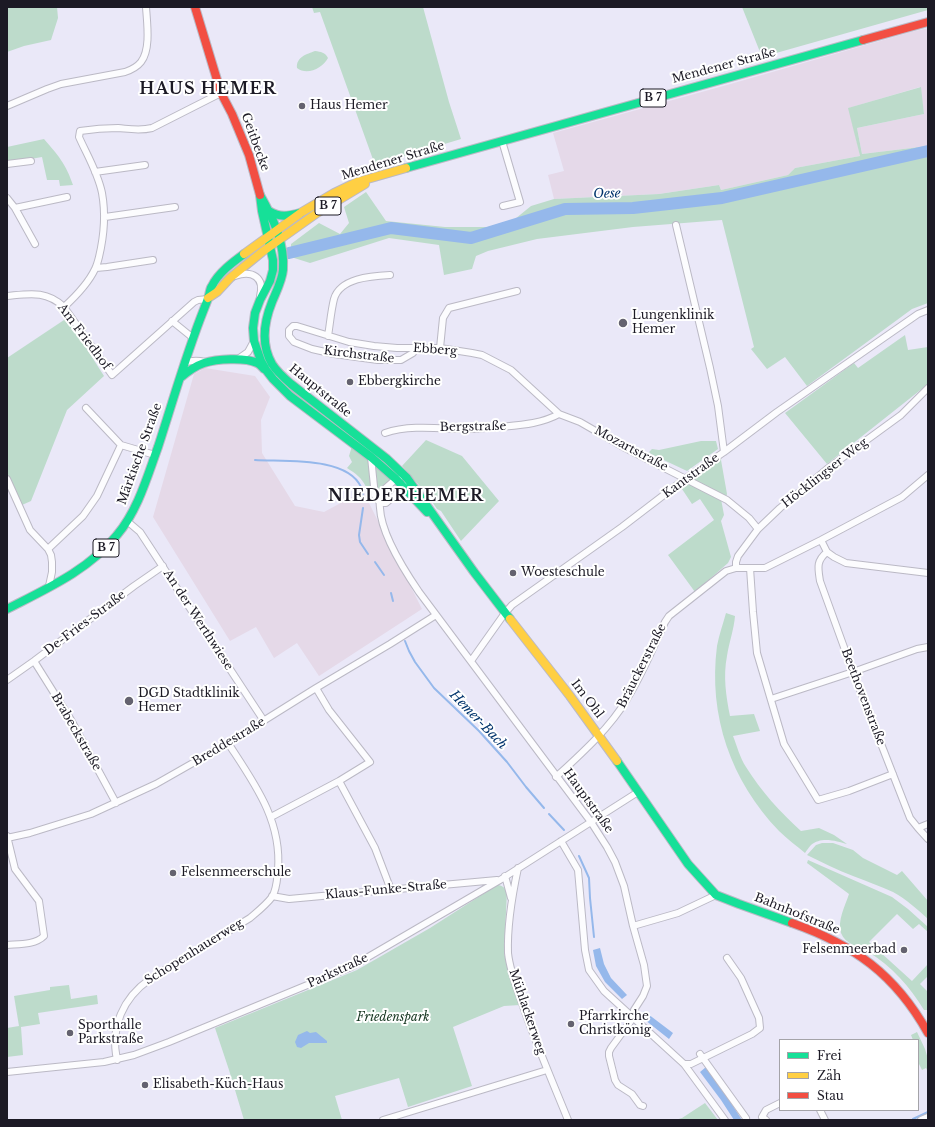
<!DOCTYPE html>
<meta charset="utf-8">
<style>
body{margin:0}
#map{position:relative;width:935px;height:1127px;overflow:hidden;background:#eae8f8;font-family:"Libre Baskerville",serif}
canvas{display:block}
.frame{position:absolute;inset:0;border:8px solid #1c1a25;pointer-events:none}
.legend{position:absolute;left:779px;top:1039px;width:140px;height:72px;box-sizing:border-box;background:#fff;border:1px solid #a4a3a8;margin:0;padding:5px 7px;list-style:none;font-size:12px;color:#1c1a25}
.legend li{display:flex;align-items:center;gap:8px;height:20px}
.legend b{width:20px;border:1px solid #a4a3a8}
</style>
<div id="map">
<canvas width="935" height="1127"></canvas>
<div class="frame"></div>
<ul class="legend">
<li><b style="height:5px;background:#16e098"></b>Frei</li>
<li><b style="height:5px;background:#ffcf43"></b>Zäh</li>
<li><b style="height:5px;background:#f24e42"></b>Stau</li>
</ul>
</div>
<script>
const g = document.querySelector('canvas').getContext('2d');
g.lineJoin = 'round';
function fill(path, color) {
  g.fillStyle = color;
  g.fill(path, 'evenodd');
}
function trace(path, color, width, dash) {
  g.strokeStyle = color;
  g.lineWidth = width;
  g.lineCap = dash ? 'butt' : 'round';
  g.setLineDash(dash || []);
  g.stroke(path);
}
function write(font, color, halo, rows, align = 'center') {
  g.font = font + ' "Libre Baskerville",serif';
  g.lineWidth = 4;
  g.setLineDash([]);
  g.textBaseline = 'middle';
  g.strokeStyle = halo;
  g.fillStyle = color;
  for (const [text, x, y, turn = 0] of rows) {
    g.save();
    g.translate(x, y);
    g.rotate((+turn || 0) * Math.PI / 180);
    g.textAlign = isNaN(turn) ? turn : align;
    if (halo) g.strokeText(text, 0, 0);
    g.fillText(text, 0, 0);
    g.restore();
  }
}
fill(new Path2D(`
 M928,28V146L862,154L857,128L924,114L920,87L849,108L860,156L795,168L788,175L721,190L719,185L659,194L554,199L548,175L564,171L553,133L727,85L911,32Z`), '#e5d9e9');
fill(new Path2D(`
 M205,368L255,376L270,397L261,420L262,453L295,506L324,512L363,491L422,609L319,676L297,643L274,658L256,627L230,641L153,517L194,374Z`), '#e5d9e8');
fill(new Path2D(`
 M7,7H57L58,18L51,40L24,46L7,52Z
 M312,7H423L449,102L461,139L375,165L320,12L314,13Z
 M742,7H928V10L762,57Z
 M315,51C321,52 325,52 328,58C323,68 307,76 297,68C296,57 307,54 315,51Z
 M921,87L924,114L857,128L862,154L928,146V303L912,309L807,386L785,357L767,369L751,349L754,347L722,220L633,227L537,239L488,251L476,256L472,269L444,275L439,245L389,238L310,263L291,257V244L319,223L340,234L349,223L344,207L366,192L386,221L445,227H488L515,219L531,206L554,199L659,194L719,185L721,190L788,175L795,168L860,156L848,108Z
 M44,139C58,155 66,164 73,185L60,186L59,180H47L42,157L7,163V147Z
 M67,318L104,376L67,410L31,501L22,505L7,472V358Z
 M905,335L908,350L928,347V384L827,464L785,413L854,363L858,368Z
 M426,440L462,456L499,501L461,541L441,511L437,509L426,493L402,466Z
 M701,441H716L718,449L687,471L651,454L649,452L652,449L659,450Z
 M352,446L392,478L370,500C367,496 367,492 366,487C362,478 355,473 347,468L352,462L349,456Z
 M722,455L721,460L727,494L726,497L689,478Z
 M687,480L721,499L724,515L721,521L731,557L728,563L695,592L668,555L714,520L700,499L692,504L680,486Z
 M726,613L735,616C734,629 729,643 727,656C723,676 726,696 730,716L754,714L760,731L733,736C737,746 740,758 746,767C761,791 780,812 801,831L819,828L834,835L847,844C837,841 821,836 811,845C809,847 807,850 805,853C797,846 787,839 779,831C731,781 708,716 717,646C719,635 723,624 726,613Z
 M822,843H833L853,850L863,858L897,875L902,871L928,901V919C917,909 906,899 893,892C880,886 866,881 853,876C837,870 822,862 807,855L816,845Z
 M808,860L892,897L908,909L928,927V932L919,924L913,929L897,914L869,942L912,981L928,964V976L920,984L928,992V1010H924C910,987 892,966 868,952C859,947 845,944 841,933C837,921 845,906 849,894L807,863Z
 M497,885C502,885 504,887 507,892L504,953L520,1005L504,1006L453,1027L472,1086L408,1107L399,1078L335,1096L342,1120H244L229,1070L215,1028L357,970L430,928Z
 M69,985L71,999L97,995L98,1004L38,1013L40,1024L21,1027L23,1055L7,1057V1028L19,1026L14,996L50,990V987Z
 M917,1032L925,1049L928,1059V1072L926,1068L922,1070L918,1062V1040H913L911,1035Z
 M705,1103L718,1120H675L682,1118Z`), '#bddbcb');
fill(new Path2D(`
 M600,948L604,964L611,978L627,995L622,999L605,982L596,966L593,950Z
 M644,1011L673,1033L669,1039L640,1016Z
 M307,1031L310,1033L316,1032L327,1041V1043H309L301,1048L297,1047L295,1042L298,1035Z
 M706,1067L726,1095L742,1120H734L721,1100L700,1072Z`), '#95b8eb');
trace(new Path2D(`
 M255,460C283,462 347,456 361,487C363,492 363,497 363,502
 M363,508L359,535L360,542L368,554
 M375,562L384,575
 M391,593L393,601
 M405,641L409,651L415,662L434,688L479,731L507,762L526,787L544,808
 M549,814L564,830
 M579,856L589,878L590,898L594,937
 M913,1119L928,1112`), '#95b8eb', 2);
trace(new Path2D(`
 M289,253L391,228L471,238L565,209L633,208L722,198L928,151`), '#95b8eb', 12);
const street = new Path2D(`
 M7,106L47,89L61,84L125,72C131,70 137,67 141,62C151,49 147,23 146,7
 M502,141L520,202L503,206
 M7,164L31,161
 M95,172L145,165
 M7,198L15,208L35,244
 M15,208L67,197
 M105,217L175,207
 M676,225L710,368L718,406L724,452
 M96,268L107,267L153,260
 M235,276C252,270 265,277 260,296
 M7,296C29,294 46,290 64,307L112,375L194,302L198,300L208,299
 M64,307C76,296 88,284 95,269C97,265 98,261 99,257C104,236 106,215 102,193C98,173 87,155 79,137L80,131C93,129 105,128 118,128C130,129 140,131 152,128L221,93
 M172,321L193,338
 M328,336C330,324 331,311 334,299C340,278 371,276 390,275
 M416,347L413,353L401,360H378L334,354L312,349L294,342L289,336V330L293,326H297L349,342L374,346L397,348H440L472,353L482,355L511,370L559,414L580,422L625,448L727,500L749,518L758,529
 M440,348L443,318L449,308L517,291
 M238,359L248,352L254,341
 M184,363C192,360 197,360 205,362
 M86,408L121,445L155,455
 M385,433C408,425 435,428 459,429C472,430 486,428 499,427C520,425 541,424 559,414
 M371,457L375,496L380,503
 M7,479L30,530L48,549L51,555L52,562V572L49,586
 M399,479H396L381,492C380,497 379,502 380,508C381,534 404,570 419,592L591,822L607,847L615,862L624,886L633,926L644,965L647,986L643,996L634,1010L633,1018L611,1048L609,1052V1056L615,1080L618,1085L632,1094L640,1105L643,1106
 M380,503H386L403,488L404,485
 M127,521L140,532L264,721
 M821,540L827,552L834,557L846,563L928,573
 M48,549L83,516L97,496L121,445
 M827,552C816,561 818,568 820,581L853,672L910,818L918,828L928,839
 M736,568V562L738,556L758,529L780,508L827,469L901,415L928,388
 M750,568L753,612L757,653L784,744L818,800L849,791L893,774
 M34,661L71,720L116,803
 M471,661L505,613L512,605L622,527L686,478L724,452L777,412L918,314L928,310
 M7,680L34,661L134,586L163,566
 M771,699L853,672L917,649L928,647
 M556,777C581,754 610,728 627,699C642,675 653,648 665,622L669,616L726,571L736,568H765L821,540L902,497L928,475
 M339,781L375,848L391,890
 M271,817L339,781L370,762L329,710L316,688
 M918,828L928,824
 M7,836L15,869L39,901L44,936C35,945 19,944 7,945
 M7,838L30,833L91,814L156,784L228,743L316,688L390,644L436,615
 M561,841L578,870L585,950L589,970L604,991L684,1064L725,1120
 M518,868C512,896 507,924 508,953C510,972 518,991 524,1009C537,1046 553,1083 568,1120
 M505,876L511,898
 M272,896L289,899L497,880
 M633,926L678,913L716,895
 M700,1054L746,1118
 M117,1060C110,1027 123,998 150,979L250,918C257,912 266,905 272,897C277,889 277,879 278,870C282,820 254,783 228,743
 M684,1064H691L752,1034L760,1028L759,1018L741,978L727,958
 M7,1072L104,1062L134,1055L169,1042L351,967L500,880L638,792
 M820,1110L825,1120
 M383,1120L547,1070
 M766,1120L762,1117L766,1110L780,1103
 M921,1120L928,1117`);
const fast = new Path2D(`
 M406,168L863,40
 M260,195L262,211L273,260V270L270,281L260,300L255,313L253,328L254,341L261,361L266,370L273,379L290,396L371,457L396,479L427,512
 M260,195C273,218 285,243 283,270C282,281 276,292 272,302C264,322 261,345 272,364C277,372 284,378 291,384L387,459L407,478L474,572L510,619
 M269,211C280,218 288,216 300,213
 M180,378C187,372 195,366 204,363C216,359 245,357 257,363C260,364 262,367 264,369
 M7,609C46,589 89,570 117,535C138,510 147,477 158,447C173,401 186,354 204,309C206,304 208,299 209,295C210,292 210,288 212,286C218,273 233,262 244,254
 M617,761L688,864L716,895L739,904L792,923`);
const slow = new Path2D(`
 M244,254L302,212L334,193L357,182L406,168
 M208,298L217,292L230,278L262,252L317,213L365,184
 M510,619L570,696L617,761`);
const jam = new Path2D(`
 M195,7L221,93L232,114L249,155L260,195
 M863,40L928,22
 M792,923C854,945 895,974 928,1033`);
trace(street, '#bbb9c5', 8);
trace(fast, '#bbb9c5', 10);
trace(slow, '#bbb9c5', 10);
trace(jam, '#bbb9c5', 10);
trace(street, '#fcfcfe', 6);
trace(fast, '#16e098', 8);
trace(slow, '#ffcf43', 8);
trace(jam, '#f24e42', 8);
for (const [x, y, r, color] of [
 [302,106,4,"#64626f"],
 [623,323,5,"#64626f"],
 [350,382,4,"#64626f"],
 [513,573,4,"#64626f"],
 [129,701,5,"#64626f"],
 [173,873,4,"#64626f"],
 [904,950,4,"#64626f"],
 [571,1024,4,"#64626f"],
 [70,1033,4,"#64626f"],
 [145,1085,4,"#64626f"]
]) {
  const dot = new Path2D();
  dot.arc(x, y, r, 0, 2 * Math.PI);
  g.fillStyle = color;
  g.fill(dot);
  trace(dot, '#fff', 1.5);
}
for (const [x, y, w] of [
 [653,98,26],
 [328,206,26],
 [106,548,26]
]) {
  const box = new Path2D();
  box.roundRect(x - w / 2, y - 9, w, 18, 3);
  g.fillStyle = '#fff';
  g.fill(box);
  trace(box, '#1c1a25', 1);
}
write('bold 11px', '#1c1a25', null, [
 ["B 7",653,98],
 ["B 7",328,206],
 ["B 7",106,548]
]);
write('12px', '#1c1a25', '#fff', [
 ["Mendener Straße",724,66,-15],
 ["Geitbecke",255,142,70],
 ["Mendener Straße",393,161,-17],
 ["Am Friedhof",84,337,53],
 ["Ebberg",435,350,4],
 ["Kirchstraße",359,355,7],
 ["Hauptstraße",320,391,39],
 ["Bergstraße",473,427,-1],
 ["Mozartstraße",631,449,28],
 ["Märkische Straße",140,454,-70],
 ["Höcklingser Weg",825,473,-38],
 ["Kantstraße",691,476,-36],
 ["An der Werthwiese",198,620,57],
 ["De-Fries-Straße",85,623,-37],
 ["Bräuckerstraße",642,666,-63],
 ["Beethovenstraße",863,697,69],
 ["Im Ohl",587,699,53],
 ["Brabeckstraße",76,732,60],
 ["Breddestraße",229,742,-31],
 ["Hauptstraße",588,801,54],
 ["Klaus-Funke-Straße",386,890,-5],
 ["Bahnhofstraße",797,914,22],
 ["Schopenhauerweg",194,952,-32],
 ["Parkstraße",338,971,-25],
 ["Mühlackerweg",527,1012,71]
]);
write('12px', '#1c1a25', '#fff', [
 ["Haus Hemer",310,106],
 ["Lungenklinik",632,316],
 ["Hemer",632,330],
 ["Ebbergkirche",358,382],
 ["Woesteschule",521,573],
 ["DGD Stadtklinik",138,694],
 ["Hemer",138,708],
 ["Felsenmeerschule",181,873],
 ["Felsenmeerbad",896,950,"right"],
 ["Pfarrkirche",579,1017],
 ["Christkönig",579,1031],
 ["Sporthalle",78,1026],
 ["Parkstraße",78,1040],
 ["Elisabeth-Küch-Haus",153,1085]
], 'left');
write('italic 12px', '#13341e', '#fff', [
 ["Friedenspark",393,1018]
]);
write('italic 13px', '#00336c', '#fff', [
 ["Oese",607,194,-1],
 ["Hemer-Bach",478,720,46]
]);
g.letterSpacing = '1px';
write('bold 16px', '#1c1a25', '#fff', [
 ["HAUS HEMER",208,89],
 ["NIEDERHEMER",406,496]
]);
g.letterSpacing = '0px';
</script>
